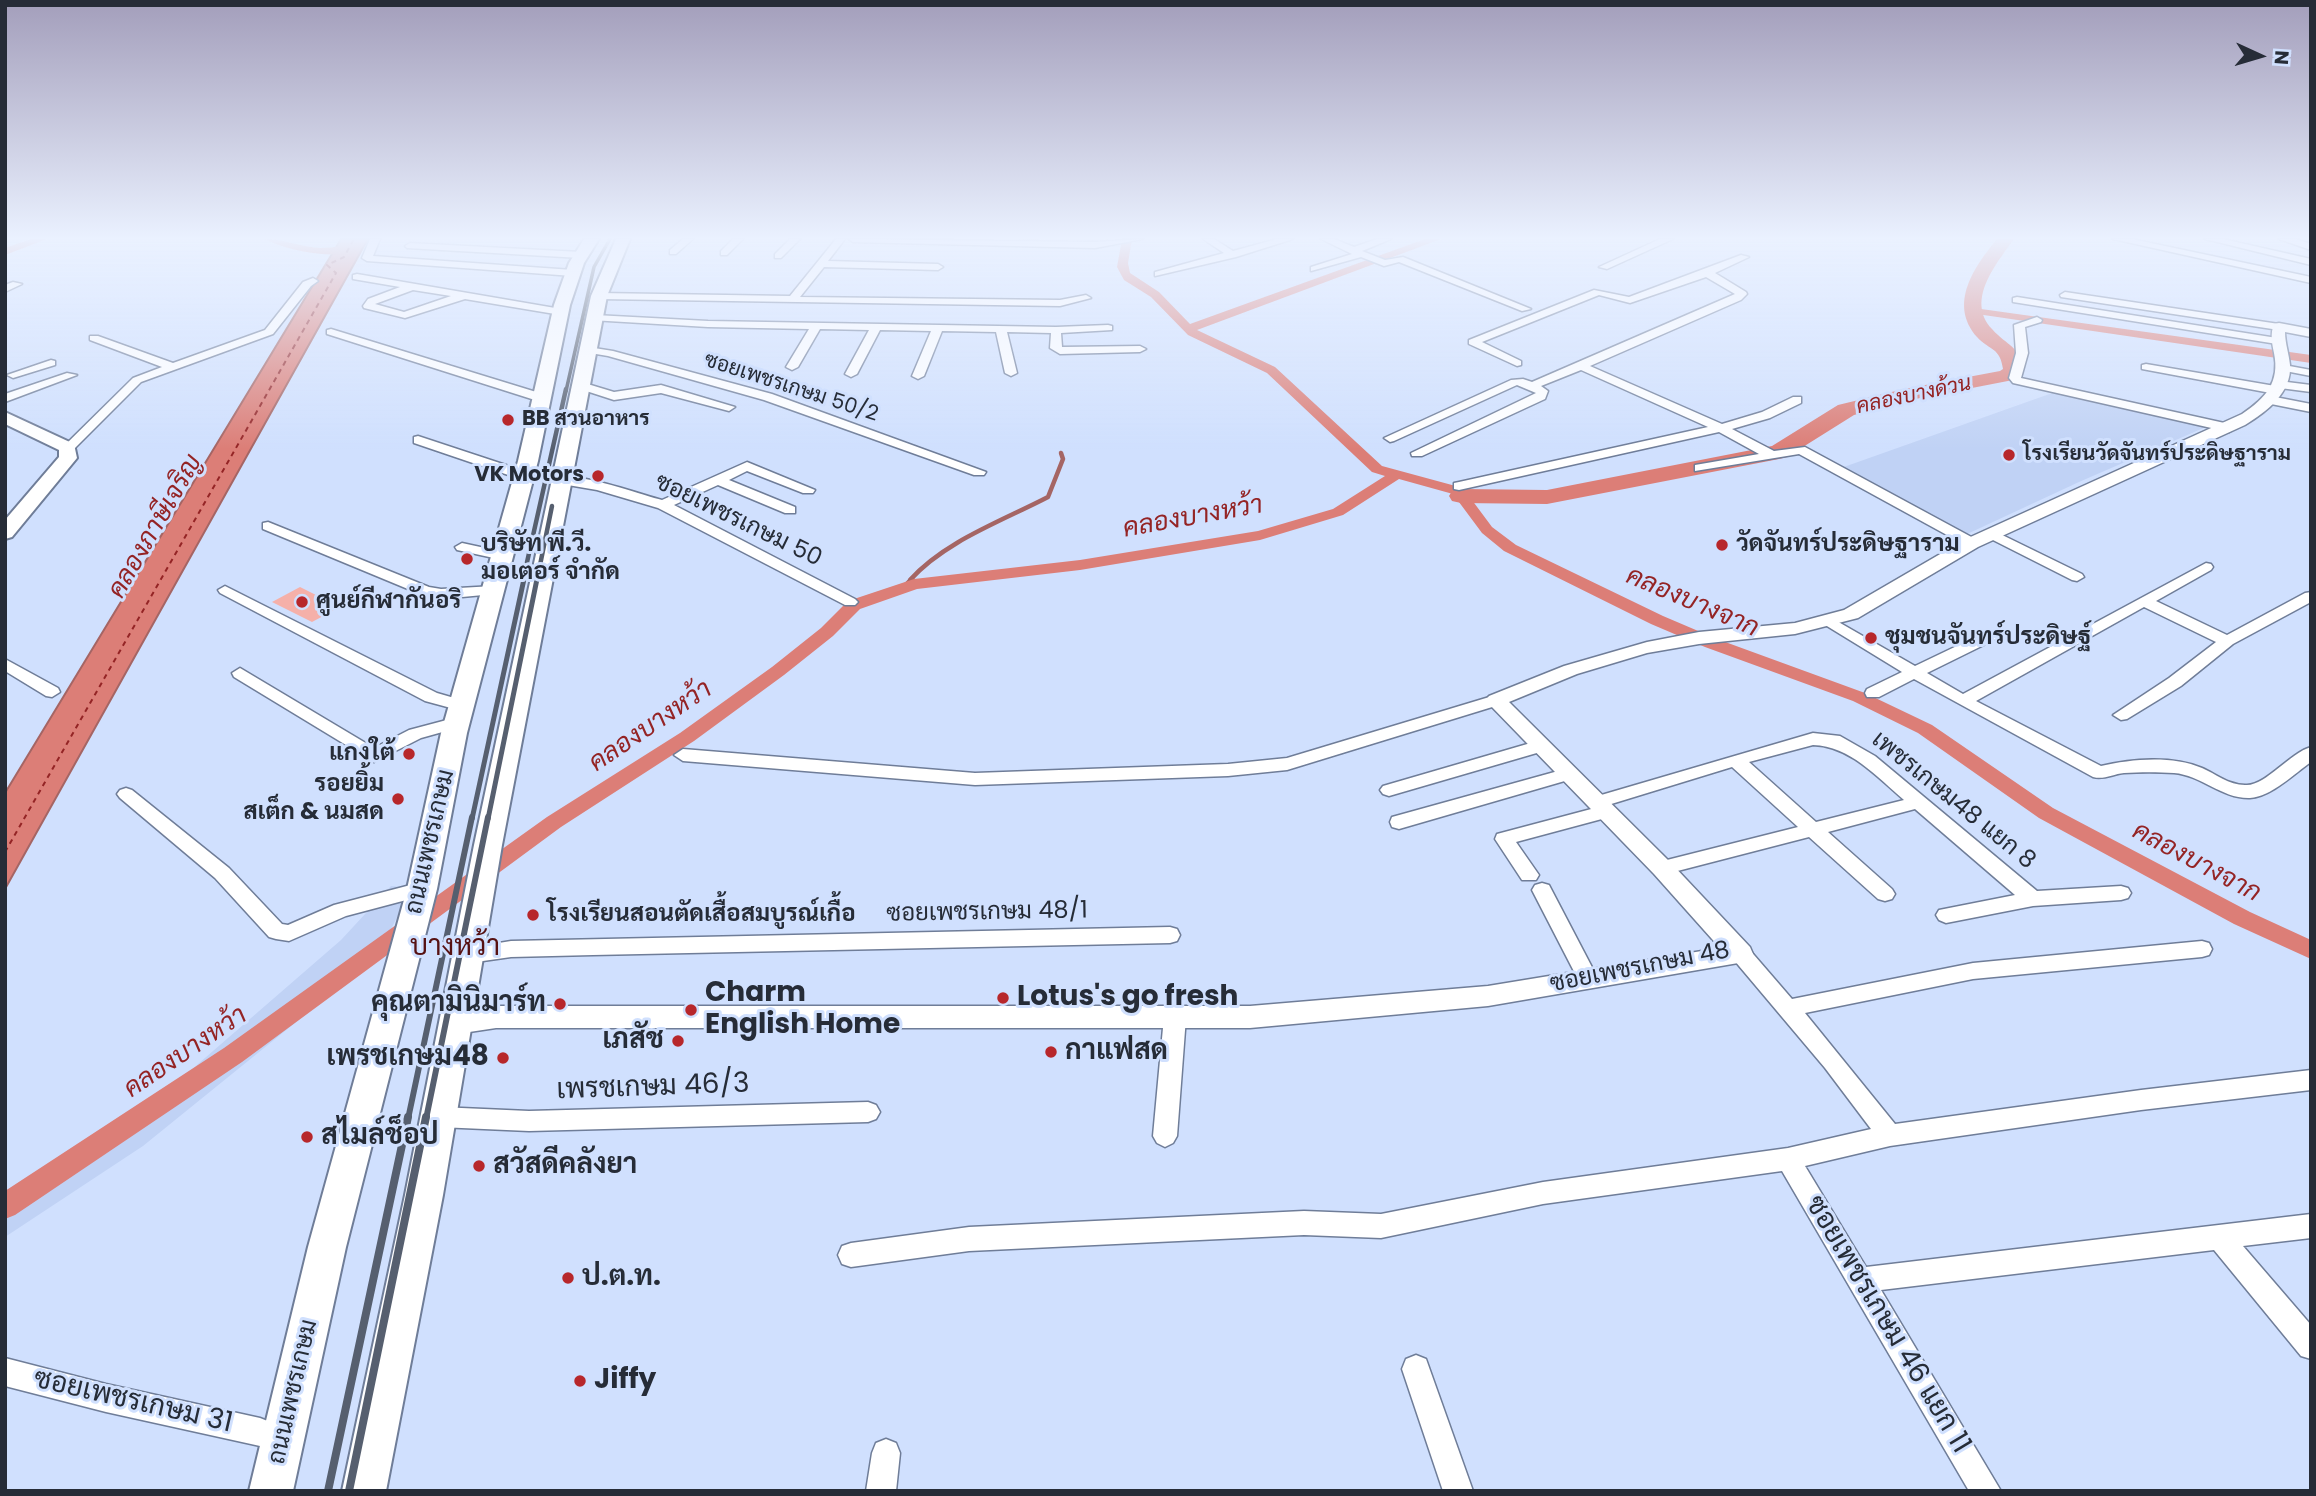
<!DOCTYPE html>
<meta charset="utf-8">
<style>
body{margin:0}
#map{position:relative;width:2316px;height:1496px;overflow:hidden;background:#d0e0fe;font-family:Poppins,sans-serif}
canvas{display:block}
.frame{position:absolute;inset:0;border:7px solid #262c37;pointer-events:none}
.north{position:absolute;left:2225px;top:21px;width:70px;height:70px;-webkit-text-stroke:5px #d0e0fe;paint-order:stroke;rotate:94deg;font-size:19px;font-weight:700;line-height:28px;text-align:center;color:#262c37}
.north::after{content:'';display:block;margin:auto;width:24px;height:32px;background:#262c37;clip-path:polygon(50% 0,100% 100%,50% 72%,0 100%)}
</style>
<div id="map">
<canvas width="2316" height="1496"></canvas>
<div class="frame"></div>
<div class="north">N</div>
</div>
<script>
const g = document.querySelector('canvas').getContext('2d');
g.lineJoin = 'round';
function fill(path, color) {
  g.fillStyle = color;
  g.fill(path, 'evenodd');
}
function trace(path, color, width, dash) {
  g.strokeStyle = color;
  g.lineWidth = width;
  g.lineCap = dash ? 'butt' : 'round';
  g.setLineDash(dash || []);
  g.stroke(path);
}
function write(font, color, halo, rows, align = 'center') {
  g.font = font + ' Poppins,Sarabun,sans-serif';
  g.lineWidth = 6;
  g.setLineDash([]);
  g.textBaseline = 'middle';
  g.strokeStyle = halo;
  g.fillStyle = color;
  for (const [text, x, y, turn = 0] of rows) {
    g.save();
    g.translate(x, y);
    g.rotate((+turn || 0) * Math.PI / 180);
    g.textAlign = isNaN(turn) ? turn : align;
    if (halo) g.strokeText(text, 0, 0);
    g.fillText(text, 0, 0);
    g.restore();
  }
}
fill(new Path2D(`
 M2055,392L2215,423L2079,482L1965,535L1841,468Z
 M391,886L412,888L389,933L311,1010L143,1146L5,1237V1214L113,1147L198,1064L341,940Z`), '#c0d2f5');
fill(new Path2D(`
 M300,587L340,607L312,622L272,602Z`), '#f5b0a9');
const water = new Path2D(`
 M341,239H368L5,889V793Z`);
fill(water, '#dc7e77');
trace(water, '#a56564', 2);
trace(new Path2D(`
 M910,580C945,541 1002,521 1048,497L1063,459L1061,453`), '#a56564', 4.5);
trace(new Path2D(`
 M903,588L912,579`), '#a56564', 5);
fill(new Path2D(`
 M31,239H47L5,255V248Z
 M265,239C284,239 301,247 320,248C331,248 344,244 352,250C336,261 282,249 265,239Z
 M1122,239H1132L1128,263L1130,273L1159,292L1190,324L1425,239H1441L1197,330L1275,367L1382,466L1463,488L1492,527L1516,545L1663,616L1717,639L1865,693L1932,725L2053,808L2250,912L2311,940V959L2234,924L2039,818L1918,733L1853,701L1705,647L1651,624L1504,551L1482,533L1453,494L1399,479L1343,515L1260,540L1080,570L917,589L860,609L833,636L784,675L694,741L561,827L242,1062L15,1215L5,1219V1191L224,1048L547,817L680,733L772,667L821,628L848,601L914,579L1080,560L1258,531L1333,509L1385,476L1372,472L1267,373L1188,335L1151,297L1124,280L1117,267Z
 M1974,308L2311,355V363L1970,313V309Z`), '#dc7e77');
fill(new Path2D(`
 M1997,239H2014C1997,263 1965,300 1992,329C2008,347 2019,344 2024,372L2013,380L1905,401L1854,415L1787,457L1779,459L1547,504L1461,503L1452,501L1449,496L1452,491L1461,489L1547,490L1772,446L1838,405L1904,389L2000,371L2003,369C2000,347 1990,351 1977,337C1948,304 1974,267 1997,239Z`), '#dc7e77');
trace(new Path2D(`
 M5,852L336,273L327,265L344,257L354,239`), '#942425', 2, [5, 4.5]);
const minor = new Path2D(`
 M370,239H380L373,256L573,270L578,273L573,276L367,261L362,258Z
 M683,239H693L676,254H670V250Z
 M733,239H743L727,255H721V251Z
 M790,239H800L781,258H775V254Z
 M836,239H845L828,261L938,264L943,267L938,270L824,267L800,297L1060,300L1086,295L1091,298L1060,306L599,299L594,296L599,293L790,296Z
 M849,239L1095,242L1143,239L1095,248L853,242Z
 M1203,239H1214L1233,251L1277,239H1293L1236,257L1155,276V272L1224,253Z
 M1321,239H1334L1354,247L1377,239H1391L1362,251L1385,260L1403,257L1531,309L1522,311L1399,262L1384,266L1361,257L1311,271V267L1352,254Z
 M1660,239H1673L1607,269L1599,267Z
 M2113,239H2132L2311,277V283Z
 M2205,239H2223L2311,259V265Z
 M2279,239H2295L2311,244V250Z
 M410,243L581,252L586,255L581,258L407,248L405,246Z
 M1741,255L1749,257L1715,273L1746,292L1747,294L1741,300L1590,366L1722,424L1762,412L1793,397H1801V403L1770,418L1732,429L1774,451L1805,447L1977,540V546H1967L1799,454L1695,471V465L1759,454L1719,432L1459,490L1454,489V483L1459,482L1708,427L1581,370L1541,386L1548,391L1545,399L1422,456H1412L1411,453L1536,393L1517,385L1394,441L1390,442L1384,438L1511,380L1523,379L1532,382L1735,294L1706,277L1630,303L1599,295L1482,342L1521,361V365L1517,366L1469,344V340L1594,290L1629,297Z
 M357,274L561,309L566,312L561,315L465,299L405,318L364,308L363,306L368,299L400,287L353,279V275ZM413,290L451,296L404,312L375,304Z
 M313,278L318,281L311,286L273,334L141,382L72,451H64L62,448L133,378L162,367L90,340V336H98L173,363L265,330L303,282Z
 M13,282L22,284L5,292V285Z
 M2065,292L2279,324L2284,327L2279,330L2061,297L2060,295Z
 M2017,297L2277,338L2282,341L2277,344L2013,302V298Z
 M595,315L708,321L1056,327L1108,325L1112,326V330L1061,333L1062,347L1140,346L1146,349L1140,352L1060,354L1050,348L1051,333L1007,332L1017,373L1011,376L1005,373L996,332L942,331L924,376L918,379L912,376L931,331L880,330L857,374L851,377L845,374L869,330L820,329L798,367L792,370L786,367L809,329L708,327L591,320L590,318Z
 M2037,317L2042,320L2041,322L2025,327L2028,353L2021,378L2229,424L2235,428L2229,432L2013,383L2009,378L2016,353L2014,325Z
 M331,329L546,395L548,398L538,401L327,334V330Z
 M588,347L613,351L772,394L986,472L984,475H974L764,400L608,356L584,352L582,350Z
 M51,360L55,361V365L13,378L7,375Z
 M2146,364L2275,386V382L2279,381L2311,385V392L2280,388V392L2276,394L2142,369V365Z
 M2284,365L2311,370V376L2280,370L2278,368Z
 M67,373L77,375L5,402V394Z
 M581,382L614,392L661,385L735,407L729,411L661,393L614,400L577,388V384Z
 M2270,396L2311,404V412L2266,403V397Z
 M418,436L530,473L532,476L525,480L520,479L414,443V437Z
 M747,462L815,490L813,493H803L747,471L729,480L795,507V513H785L718,485L674,505L855,599L858,602L855,605H845L658,508L597,490L556,483L554,480C569,468 642,495 662,500Z
 M268,522L429,587L441,589L494,586L501,590L494,594L441,599L420,594L263,529V523Z
 M1992,530L2082,574L2084,577L2077,581L2072,580L1987,537L1985,534Z
 M462,543L508,553L510,556L503,560L457,550L455,547Z
 M2206,563L2211,564L2213,567L2211,570L2156,601L2227,635L2305,593L2311,592V602L2233,644L2181,686L2127,719L2121,720L2113,715L2169,678L2216,642L2144,607L1976,701L2101,766C2131,759 2172,755 2202,768C2216,774 2230,786 2247,785C2266,785 2290,753 2311,747V762C2295,773 2271,797 2250,798C2222,799 2201,775 2174,773C2158,772 2140,772 2124,773C2113,774 2104,780 2093,777L1914,679L1879,697H1867L1865,693L1867,689L1902,672L1822,623L1825,620H1835L1915,666L1986,632H1998L2000,635L1998,638L1927,673L1963,694Z
 M225,586L437,693L468,702L470,706L462,711L425,701L220,593L218,590Z
 M5,659L58,688L60,692L52,697L46,696L5,671Z
 M240,668L374,748L409,730L458,717L467,722L464,726L421,738L374,762L234,677L232,673Z
 M1496,695L1502,696L1504,700L1502,704L1287,770L1228,776L975,785L683,761L674,755L683,749L975,773L1228,764L1287,758Z
 M1813,733L1840,736L1875,756L2037,891L2121,886L2128,888L2131,893L2128,898L2121,900L2033,906L1946,923L1939,920L1936,915L1939,910L2015,895L1915,809L1828,832L1892,889L1895,894L1892,899L1885,901L1878,899L1809,837L1662,875L1655,873L1652,868L1655,863L1798,827L1732,767L1608,805L1615,811L1613,816L1516,842L1539,875L1536,880H1522L1495,839L1497,834L1595,808L1588,802L1591,798ZM1813,745C1850,746 1877,777 1904,800L1816,822L1749,762Z
 M1541,740L1550,746L1547,750L1389,796L1383,794L1380,790L1383,786Z
 M1569,768L1575,770L1578,774L1575,778L1399,829L1392,827L1390,822L1392,817Z
 M126,788L132,790L229,868L282,924L288,925L334,905L422,882L429,884L432,889L429,894L346,916L289,941L276,939L269,937L215,878L120,798L117,794L120,790Z
 M1542,883L1549,885L1595,973L1599,979L1595,985L1588,987L1581,985L1532,890L1535,885Z
 M1170,927L1177,929L1180,935L1177,941L1170,943L593,955L511,957L469,963L462,961L459,955L462,949L511,941Z
 M2202,941L2209,943L2212,949L2209,955L2202,957L1973,979L1805,1013L1895,1124L2141,1090L2311,1070V1090L2141,1110L1890,1146L1805,1166L1866,1267L2311,1214V1238L2243,1246L2311,1325V1359L2301,1356L2214,1250L1881,1290L2001,1491H1969L1782,1171L1543,1204L1381,1238L1304,1235L969,1251L851,1267L842,1264L838,1255L842,1246L851,1243L969,1227L1304,1211L1381,1214L1543,1182L1788,1148L1871,1129L1825,1068L1734,960L1731,954L1734,948L1741,946L1748,948L1792,999L1973,963Z
 M1175,1008L1183,1011L1186,1017L1177,1136L1173,1143L1165,1147L1157,1143L1153,1136L1164,1017L1167,1011Z
 M868,1102L876,1105L880,1112L876,1119L868,1122L529,1131L439,1127L431,1124L427,1117L431,1110L439,1107L529,1111Z
 M1416,1355L1426,1359L1473,1491H1443L1402,1369L1406,1359Z
 M5,1358L106,1384L260,1418L270,1422L274,1432L270,1442L260,1446L106,1412L5,1386Z
 M886,1439L896,1443L900,1453L896,1491H866L872,1453L876,1443Z`);
const tertiary = new Path2D(`
 M2279,323L2311,329V337L2285,332C2285,343 2289,354 2290,365C2292,393 2266,412 2245,425L1978,547L1858,618L1795,634L1699,644L1647,653L1577,674L1509,702L1670,862L1750,947L1753,954L1750,961L1488,1006L1250,1028H496L456,1034L447,1031L443,1023L447,1015L496,1006H1250L1488,986L1720,948L1654,874L1489,704L1486,700L1489,696L1564,666L1647,642L1699,632L1795,623L1844,610L1966,539L2242,414C2266,398 2280,382 2274,353C2272,343 2270,334 2274,324Z`);
const secondary = new Path2D(`
 M5,412L74,444L77,458L12,537L5,539V520L59,457V450L5,424Z`);
const primary = new Path2D(`
 M584,239H599L584,263L570,305L538,461L467,733L437,889L346,1247L293,1491H249L308,1247L407,889L441,733L518,461L554,305L569,263Z
 M616,239H630L607,296L502,845L443,1195L386,1491H342L405,1195L474,845L591,296Z`);
trace(minor, '#6f7d98', 3);
trace(tertiary, '#6f7d98', 3);
trace(secondary, '#6f7d98', 4);
trace(primary, '#6f7d98', 4);
fill(minor, '#fff');
fill(tertiary, '#fff');
fill(secondary, '#fff');
fill(primary, '#fff');
trace(new Path2D(`
 M566,391L594,267L610,239`), '#565f6f', 3.5);
trace(new Path2D(`
 M523,580L566,389
 M537,580L552,506`), '#565f6f', 4.5);
trace(new Path2D(`
 M472,819L524,579
 M488,819L537,579`), '#565f6f', 5);
trace(new Path2D(`
 M408,1119L472,817
 M426,1119L488,817`), '#565f6f', 6);
trace(new Path2D(`
 M328,1491L408,1117
 M349,1491L426,1117`), '#565f6f', 8);
const sky = g.createLinearGradient(0, 0, 0, 449);
sky.addColorStop(0, '#a39ebb');
sky.addColorStop(0.53, '#eaf1ff');
sky.addColorStop(1, '#eaf1ff00');
g.fillStyle = sky;
g.fillRect(0, 0, 2316, 449);
for (const [x, y, r, color] of [
 [508,420,7,"#b7272b"],
 [2009,455,7,"#b7272b"],
 [598,476,7,"#b7272b"],
 [1722,545,7,"#b7272b"],
 [467,559,7,"#b7272b"],
 [302,602,7,"#b7272b"],
 [1871,638,7,"#b7272b"],
 [409,754,7,"#b7272b"],
 [398,799,7,"#b7272b"],
 [533,915,7,"#b7272b"],
 [1003,998,7,"#b7272b"],
 [560,1004,7,"#b7272b"],
 [691,1010,7,"#b7272b"],
 [678,1041,7,"#b7272b"],
 [1051,1052,7,"#b7272b"],
 [503,1058,7,"#b7272b"],
 [307,1137,7,"#b7272b"],
 [479,1166,7,"#b7272b"],
 [568,1278,7,"#b7272b"],
 [580,1381,7,"#b7272b"]
]) {
  const dot = new Path2D();
  dot.arc(x, y, r, 0, 2 * Math.PI);
  g.fillStyle = color;
  g.fill(dot);
  trace(dot, '#d0e0fe', 2.5);
}
write('21px', '#262c37', '#d0e0fe', [
 ["ซอยเพชรเกษม 50/2",791,388,18]
]);
write('italic 21px', '#942425', '#d0e0fe', [
 ["คลองบางด้วน",1914,396,-12]
]);
write('bold 21px', '#262c37', '#d0e0fe', [
 ["BB สวนอาหาร",522,420],
 ["โรงเรียนวัดจันทร์ประดิษฐาราม",2023,455],
 ["VK Motors",584,476,"right"]
], 'left');
write('24px', '#262c37', '#d0e0fe', [
 ["ซอยเพชรเกษม 50",738,521,26],
 ["เพชรเกษม48 แยก 8",1953,801,39],
 ["ถนนเพชรเกษม",431,842,-77],
 ["ซอยเพชรเกษม 48/1",987,913,-1],
 ["ซอยเพชรเกษม 48",1640,968,-11],
 ["ถนนเพชรเกษม",294,1392,-77]
]);
write('bold 24px', '#262c37', '#d0e0fe', [
 ["บริษัท พี.วี.",481,545],
 ["มอเตอร์ จำกัด",481,573],
 ["วัดจันทร์ประดิษฐาราม",1736,545],
 ["ศูนย์กีฬากันอริ",316,602],
 ["ชุมชนจันทร์ประดิษฐ์",1885,638],
 ["แกงใต้",395,754,"right"],
 ["รอยยิ้ม",384,785,"right"],
 ["สเต็ก & นมสด",384,813,"right"],
 ["โรงเรียนสอนตัดเสื้อสมบูรณ์เกื้อ",547,915]
], 'left');
write('italic 26px', '#942425', '#d0e0fe', [
 ["คลองบางหว้า",1193,518,-10],
 ["คลองภาษีเจริญ",156,527,-60],
 ["คลองบางจาก",1692,603,23],
 ["คลองบางหว้า",651,727,-34],
 ["คลองบางจาก",2196,863,28],
 ["คลองบางหว้า",186,1053,-34]
]);
write('28px', '#561112', '#d0e0fe', [
 ["บางหว้า",455,948]
]);
write('bold 28px', '#262c37', '#d0e0fe', [
 ["Charm",705,994],
 ["English Home",705,1026],
 ["Lotus's go fresh",1017,998],
 ["คุณตามินิมาร์ท",546,1004,"right"],
 ["เภสัช",664,1041,"right"],
 ["กาแฟสด",1065,1052],
 ["เพรชเกษม48",489,1058,"right"],
 ["สไมล์ช็อป",321,1137],
 ["สวัสดีคลังยา",493,1166],
 ["ป.ต.ท.",582,1278],
 ["Jiffy",594,1381]
], 'left');
write('28px', '#262c37', '#d0e0fe', [
 ["เพรชเกษม 46/3",653,1088,-2],
 ["ซอยเพชรเกษม 46 แยก 11",1887,1325,59],
 ["ซอยเพชรเกษม 31",133,1402,13]
]);
</script>
